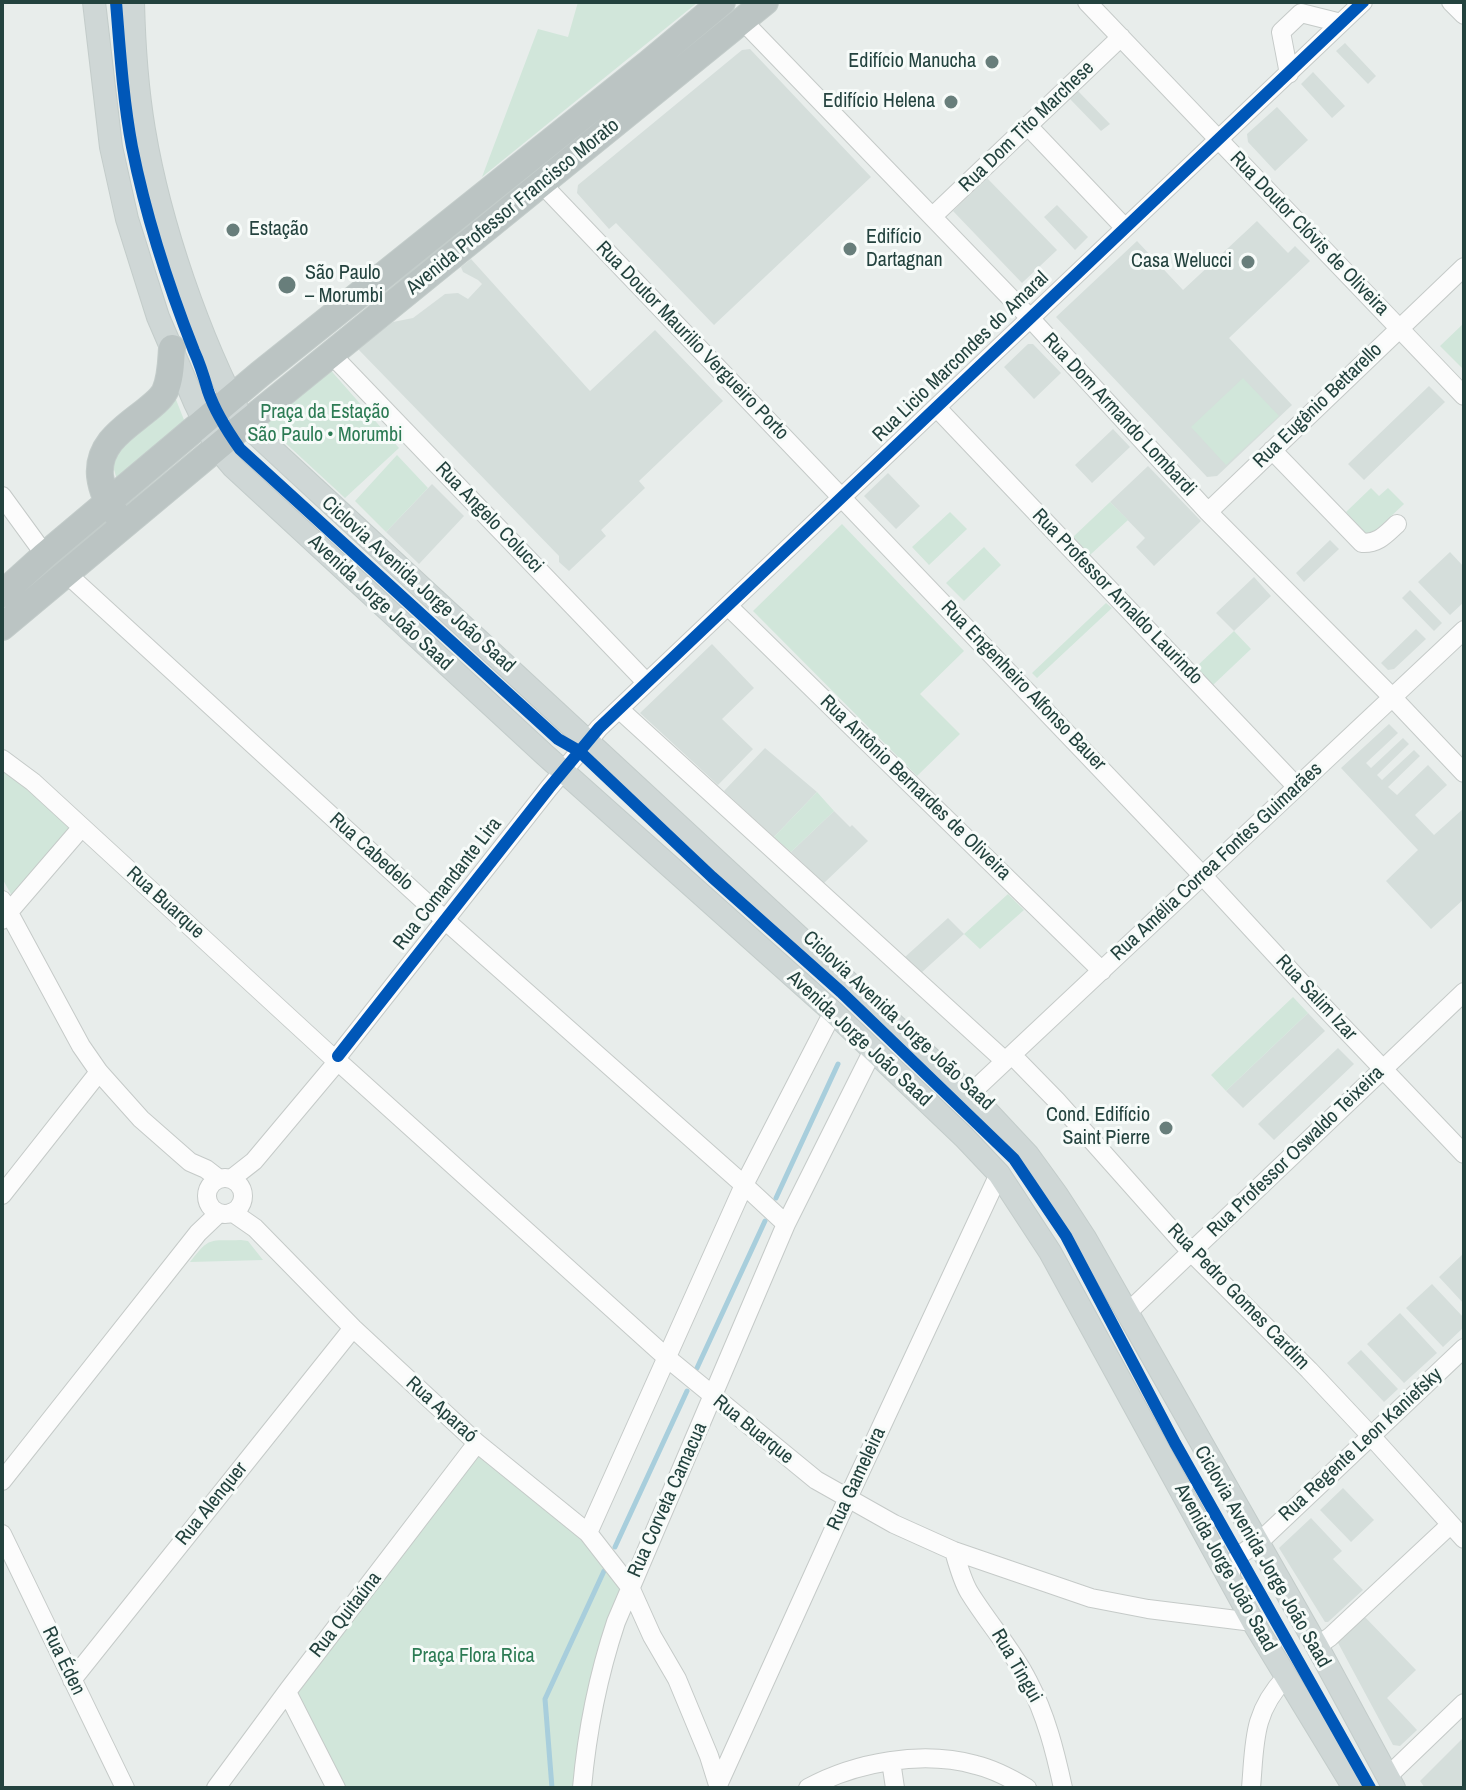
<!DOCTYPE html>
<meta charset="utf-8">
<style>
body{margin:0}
#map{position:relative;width:1466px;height:1790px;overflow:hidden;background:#e8edeb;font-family:"Archivo Narrow",sans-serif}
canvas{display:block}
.frame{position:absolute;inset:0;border:4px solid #23423e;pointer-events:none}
</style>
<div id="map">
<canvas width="1466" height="1790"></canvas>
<div class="frame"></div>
</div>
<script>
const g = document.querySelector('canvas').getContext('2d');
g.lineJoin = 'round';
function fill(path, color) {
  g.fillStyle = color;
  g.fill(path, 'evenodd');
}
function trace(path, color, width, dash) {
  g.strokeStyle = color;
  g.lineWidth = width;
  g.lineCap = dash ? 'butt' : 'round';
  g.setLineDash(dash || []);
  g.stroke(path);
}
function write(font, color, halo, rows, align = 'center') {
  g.font = font + ' "Archivo Narrow",sans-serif';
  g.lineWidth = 6;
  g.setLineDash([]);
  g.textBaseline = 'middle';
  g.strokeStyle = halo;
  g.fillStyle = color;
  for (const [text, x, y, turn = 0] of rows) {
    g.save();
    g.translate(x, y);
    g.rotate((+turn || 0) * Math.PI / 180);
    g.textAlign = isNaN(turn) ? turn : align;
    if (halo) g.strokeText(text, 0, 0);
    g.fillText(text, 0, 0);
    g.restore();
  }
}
fill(new Path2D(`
 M1345,43L1376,76L1368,84L1336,51Z
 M750,49L871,177L714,325L616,223L609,229L577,193L578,185L742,50Z
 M1313,72L1345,106L1332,118L1301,84Z
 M1078,91L1110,124L1101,131L1070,99Z
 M1277,107L1308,140L1275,171L1248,142L1247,134Z
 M987,178L1057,250L1022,283L953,211Z
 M1057,205L1088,237L1075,250L1044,217Z
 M1257,221L1288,253L1295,246L1310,261L1229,338L1292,405L1217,476L1207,477L1056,317L1137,241L1183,290Z
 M471,259L590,391L655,330L723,401L639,481L645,488L601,530L606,536L569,571L559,562V556L358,349L393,322L413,318L445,294L458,293L468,299L482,284L478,280L463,272L461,267Z
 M1028,344H1033L1061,373L1034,399L1004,367Z
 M1429,386L1445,402L1364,480L1348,464Z
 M1113,429L1130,447L1092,483L1075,465Z
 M1148,466L1201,521L1154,566L1136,547L1145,538L1110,502Z
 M888,473L920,506L896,529L864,496Z
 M432,484L464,516L419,564L386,532Z
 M1330,540L1339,549L1304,582L1296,573Z
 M1450,552L1464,567V602L1450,615L1418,582Z
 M1254,577L1271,596L1234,631L1216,613Z
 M1410,590L1442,623L1434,631L1402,598Z
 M1416,629L1426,639L1394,669L1388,670L1381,663Z
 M712,644L754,688L722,719L753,749L718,785L640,713Z
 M1389,724L1398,733L1366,763L1371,768L1403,738L1409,744L1377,775L1382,780L1414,750L1420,756L1388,787L1397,795L1428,765L1447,785L1415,815L1434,835L1464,808V899L1431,929L1386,881L1418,850L1341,768Z
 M765,748L817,792L774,837L724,791Z
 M834,811L850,827L852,825L868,841L824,883L791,852Z
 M948,918L964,934L921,973L905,957Z
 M1308,1013L1325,1031L1243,1108L1226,1091Z
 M1338,1048L1354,1064L1274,1140L1258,1124Z
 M1464,1253V1304L1439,1277Z
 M1432,1284L1464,1318V1327L1443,1347L1406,1308Z
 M1400,1313L1437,1353L1404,1383L1367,1344Z
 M1361,1350L1398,1389L1384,1402L1347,1363Z
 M1343,1488L1374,1520L1351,1542L1320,1510Z
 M1311,1518L1342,1551L1333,1559L1363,1590L1328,1622H1325L1279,1548Z
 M1363,1615L1416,1670L1387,1698L1417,1730L1400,1746L1393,1745L1337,1641Z
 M1464,1737V1788H1425L1420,1781Z`), '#d5dedb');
fill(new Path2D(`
 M578,2H698L482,177L538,29L568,37Z
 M1464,323V370L1440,346Z
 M327,366L399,448L345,498L266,425Z
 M1243,378L1279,416L1226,465L1191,427Z
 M175,397L186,425L117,480L110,455Z
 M397,455L428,488L386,532L355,501Z
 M1371,488L1379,496L1388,488L1404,504L1369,537L1346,512Z
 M1110,502L1128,520L1090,555L1073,537Z
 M950,512L967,529L929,565L912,547Z
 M842,524L964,651L920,694L960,734L917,776L753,611Z
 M984,547L1001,565L964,601L946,583Z
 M1106,603L1112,608L1037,678L1032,673Z
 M1234,631L1251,649L1213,685L1196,667Z
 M2,770L20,780L77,832L17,905L2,878Z
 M817,792L834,811L791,852L774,837Z
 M1008,894L1024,910L980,949L964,934Z
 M1293,997L1308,1013L1226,1091L1211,1075Z
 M241,1240L248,1241L263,1260L190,1262C210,1236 209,1241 241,1240Z
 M477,1443L547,1499L630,1587L582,1788H336L287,1692Z`), '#d1e6da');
trace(new Path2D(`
 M776,1198L838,1064
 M697,1368L765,1221
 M615,1547L687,1391
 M552,1788L545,1699L604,1571`), '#a8cedc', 5);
const minor = new Path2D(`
 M1087,2L1464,396
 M1451,2L1464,15
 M743,21L1030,318L1208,512L1392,697L1464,773
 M1289,74L1281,32L1301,13L1341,23
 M1028,126L1125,228
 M542,184L1203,876L1322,1005L1464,1154
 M933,216L1121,37
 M332,355L646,682
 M937,408L1297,787
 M1272,450L1362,543C1378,544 1386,534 1397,524
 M2,496L45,555
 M1208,512L1464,267
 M67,574L446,921L744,1185L786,1224
 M728,606L1102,971
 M619,709L1005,1061
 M2,759L33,782L331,1056
 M2,900L81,1046L99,1072L141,1119L190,1162L206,1169L219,1179
 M2,920L82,827
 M1012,1055L1056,1100L1191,1252L1309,1370L1372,1437L1464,1539
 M338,1056L549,788L599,728L1363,2
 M341,1064L666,1357L816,1480L894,1524L954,1551L1091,1598L1148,1609L1253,1622
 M970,1094L1464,630
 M207 1196a18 18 0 1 1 36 0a18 18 0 1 1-36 0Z
 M231,1179L254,1161L332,1068
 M2,1195L99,1072
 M232,1212L255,1228L353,1328L477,1443L588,1533L630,1587L652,1636L677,1679L709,1756L719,1788
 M1127,1313L1464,992
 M2,1481L198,1233L219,1213
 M588,1533L744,1185L833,1012
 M2,1534L125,1788
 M954,1551C958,1565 962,1580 969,1592C988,1623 1012,1649 1028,1681C1046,1715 1055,1751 1063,1788
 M1230,1578C1233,1556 1241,1554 1258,1543L1464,1348
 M1317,1646L1330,1637L1450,1525
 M72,1680L353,1328
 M287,1692L336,1788
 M891,1761L895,1788
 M1387,1777L1464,1703
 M718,1785L848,1498L999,1174
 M216,1788L289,1689L477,1443
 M582,1788C587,1731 598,1676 616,1622L786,1224L873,1050
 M808,1788C856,1762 922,1750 976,1765C993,1769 1012,1779 1027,1788
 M1251,1788C1255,1742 1252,1713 1286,1677`);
const major = new Path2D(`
 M94,2L111,147L127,219L144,273L158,317L195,403L217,448L233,467L545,755L833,1012L964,1137L999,1174L1050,1252L1253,1622L1354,1788
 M133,2C134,45 137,88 144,130C160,225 199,338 245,424L985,1109L1028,1155L1057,1195L1085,1238L1317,1646L1394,1788`);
const highway = new Path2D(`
 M117,515C107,503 102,492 100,476C97,443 126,427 148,409C154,404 162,398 165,391C171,378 171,362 172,348
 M2,594L45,555L260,374L649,63L722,2
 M2,627L245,424L765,2`);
trace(minor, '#c5cac8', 20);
trace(major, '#c3ccca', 24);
trace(highway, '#c3ccca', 28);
trace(minor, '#fcfcfc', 18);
trace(major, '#cfd7d6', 22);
trace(highway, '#bbc4c3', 26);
trace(new Path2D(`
 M116,2C120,51 123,99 132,147C146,217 168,285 194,351C200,364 204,377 208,391C215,412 228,432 240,449L558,739L579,751L712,877L841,992L1014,1159L1066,1236L1175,1443L1370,1788
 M338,1056L549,788L599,728L1363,2`), '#0057b8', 12);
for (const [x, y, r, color] of [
 [992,62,8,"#687e7b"],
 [951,102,8,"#687e7b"],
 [233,230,8,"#687e7b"],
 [850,249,8,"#687e7b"],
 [1248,262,8,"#687e7b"],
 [287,285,10,"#687e7b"],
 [1166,1128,8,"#687e7b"]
]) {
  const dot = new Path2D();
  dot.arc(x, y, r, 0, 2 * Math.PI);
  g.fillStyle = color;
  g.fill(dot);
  trace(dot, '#f7fbf9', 3);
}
write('20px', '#23423e', '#f7fbf9', [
 ["Edifício Manucha",976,62],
 ["Edifício Helena",935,102],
 ["Estação",249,230,"left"],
 ["Edifício",866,238,"left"],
 ["Dartagnan",866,261,"left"],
 ["Casa Welucci",1232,262],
 ["São Paulo",305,274,"left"],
 ["– Morumbi",305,297,"left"],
 ["Cond. Edifício",1150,1116],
 ["Saint Pierre",1150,1139]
], 'right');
write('20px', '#23423e', '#f7fbf9', [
 ["Rua Dom Tito Marchese",1027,127,-44],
 ["Avenida Professor Francisco Morato",513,207,-39],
 ["Rua Doutor Clóvis de Oliveira",1309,234,46],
 ["Rua Doutor Maurilio Vergueiro Porto",692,341,46],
 ["Rua Licio Marcondes do Amaral",961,357,-44],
 ["Rua Eugênio Bettarello",1318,406,-44],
 ["Rua Dom Armando Lombardi",1119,415,47],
 ["Rua Angelo Colucci",489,518,46],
 ["Ciclovia Avenida Jorge João Saad",418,585,42],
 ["Rua Professor Arnaldo Laurindo",1117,597,46],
 ["Avenida Jorge João Saad",380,603,43],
 ["Rua Engenheiro Alfonso Bauer",1023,686,46],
 ["Rua Antônio Bernardes de Oliveira",915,788,44],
 ["Rua Cabedelo",371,852,42],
 ["Rua Amélia Correa Fontes Guimarães",1217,862,-43],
 ["Rua Comandante Lira",448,884,-52],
 ["Rua Buarque",165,903,42],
 ["Rua Salim Izar",1316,998,47],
 ["Ciclovia Avenida Jorge João Saad",898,1021,43],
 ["Avenida Jorge João Saad",859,1039,43],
 ["Rua Professor Oswaldo Teixeira",1296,1152,-44],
 ["Rua Pedro Gomes Cardim",1238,1297,46],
 ["Rua Aparaó",441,1410,42],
 ["Rua Buarque",753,1430,39],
 ["Rua Regente Leon Kaniefsky",1361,1445,-43],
 ["Rua Gameleira",857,1479,-65],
 ["Rua Corveta Camacua",668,1500,-66],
 ["Rua Alenquer",212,1504,-51],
 ["Ciclovia Avenida Jorge João Saad",1262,1557,60],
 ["Avenida Jorge João Saad",1225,1568,61],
 ["Rua Quitaúna",346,1615,-52],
 ["Rua Éden",63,1661,64],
 ["Rua Tingui",1016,1666,60]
]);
write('20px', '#2c7b54', '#f7fbf9', [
 ["Praça da Estação",325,413],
 ["São Paulo • Morumbi",325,436],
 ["Praça Flora Rica",473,1657]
]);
</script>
